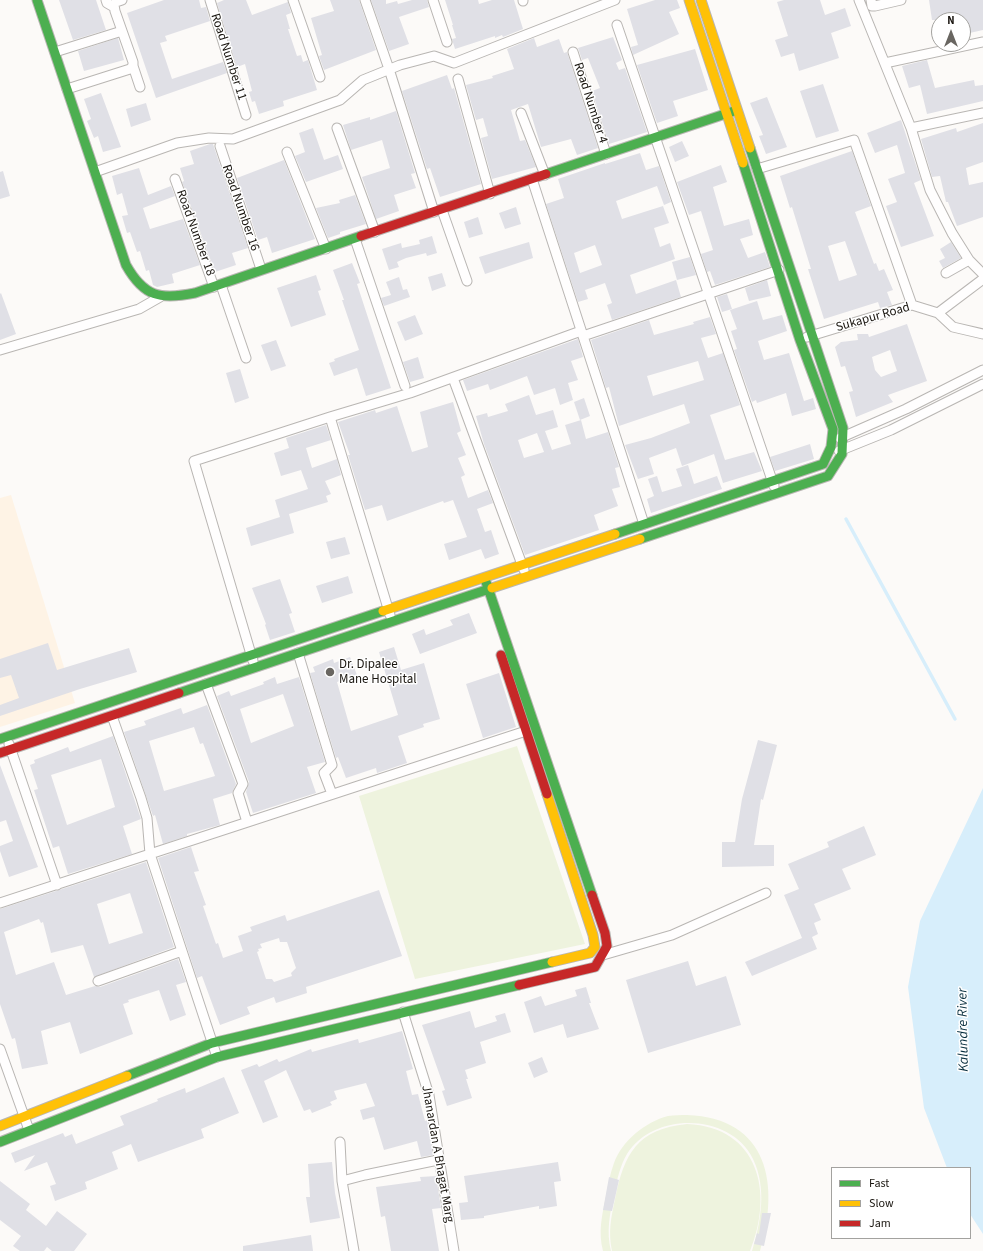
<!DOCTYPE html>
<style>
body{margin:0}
#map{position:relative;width:983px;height:1251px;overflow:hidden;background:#fcfaf8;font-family:"Source Sans 3",sans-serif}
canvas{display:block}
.legend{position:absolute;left:831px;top:1167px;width:140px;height:72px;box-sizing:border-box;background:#fff;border:1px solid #a3a29f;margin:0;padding:5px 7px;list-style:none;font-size:12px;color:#1a1610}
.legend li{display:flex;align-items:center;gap:8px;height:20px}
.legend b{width:20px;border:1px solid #a3a29f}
.north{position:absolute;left:931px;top:12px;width:40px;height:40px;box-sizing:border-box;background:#fff;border:1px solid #a3a29f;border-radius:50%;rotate:0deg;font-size:11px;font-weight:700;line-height:16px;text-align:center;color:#1a1610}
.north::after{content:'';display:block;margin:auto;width:14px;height:18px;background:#696661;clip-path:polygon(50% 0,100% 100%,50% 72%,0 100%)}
</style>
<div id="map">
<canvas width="983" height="1251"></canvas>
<ul class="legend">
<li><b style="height:5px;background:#4caf50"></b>Fast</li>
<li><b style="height:5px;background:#ffc107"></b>Slow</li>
<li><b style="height:5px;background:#c62828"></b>Jam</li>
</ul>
<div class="north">N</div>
</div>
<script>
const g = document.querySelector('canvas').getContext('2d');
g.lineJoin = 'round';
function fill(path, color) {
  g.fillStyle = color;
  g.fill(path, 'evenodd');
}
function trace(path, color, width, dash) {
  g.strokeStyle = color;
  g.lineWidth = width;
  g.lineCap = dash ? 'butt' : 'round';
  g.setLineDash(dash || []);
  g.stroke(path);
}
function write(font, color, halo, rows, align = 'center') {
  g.font = font + ' "Source Sans 3",sans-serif';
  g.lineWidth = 3;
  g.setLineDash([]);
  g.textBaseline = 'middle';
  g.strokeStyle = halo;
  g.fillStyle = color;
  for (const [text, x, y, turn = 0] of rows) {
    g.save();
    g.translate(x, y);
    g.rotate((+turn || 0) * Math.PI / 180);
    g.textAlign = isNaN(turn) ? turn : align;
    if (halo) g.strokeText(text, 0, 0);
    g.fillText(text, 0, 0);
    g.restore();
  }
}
fill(new Path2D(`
 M11,495L75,703L0,727V498Z`), '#fef3e5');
fill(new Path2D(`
 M517,746L585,944L415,979L359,796Z
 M687,1115C769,1118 780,1185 760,1251H752C761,1222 767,1188 753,1159C731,1113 654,1111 627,1154C620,1166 617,1180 614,1194C610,1214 606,1231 611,1251H603C598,1232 602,1215 606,1196C608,1185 610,1174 614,1163C622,1141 645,1122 668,1116C674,1115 681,1115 687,1115Z
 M687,1124C759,1127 774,1193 750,1251H612C608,1232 611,1218 615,1199C624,1154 637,1129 687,1124Z`), '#eef3de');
fill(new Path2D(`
 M983,788V1234L970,1214V1168H947L924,1108L908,987L920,921Z`), '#d7eefb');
trace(new Path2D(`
 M846,519L955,719`), '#d7eefb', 3.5);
fill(new Path2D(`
 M59,0H96L106,30L73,40Z
 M164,0H199L201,8L206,7L210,21L165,36L167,41L160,43L172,79L223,62L227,73L156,98L127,13Z
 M224,0H246L252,15L288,2L291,13L286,15L290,29H288L297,56L301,55L303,62L308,60L317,90L283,101L284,106L259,114L255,101L252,102L249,92L252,91L245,64L237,67L217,3Z
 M330,0H359L376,50L324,70L319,56L322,55L311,18L334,11Z
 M371,0H386V4L397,1L398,4L412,0H427L429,7L399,17L409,44L389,51Z
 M445,0H478L479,4L492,0H514L523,29L503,37L502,35L495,38V36L455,49L452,39L456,38L452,25H453Z
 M655,0H677L680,8L669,12L679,34L633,55L631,47L638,45L627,9Z
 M784,0H820L825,15L845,8L851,26L831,33L839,58L799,71L794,53L781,57L775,40L788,36L777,2Z
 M929,0H983V30L965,34L963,20H932Z
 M613,37L622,60L616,63L619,70L625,68L647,132L609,144L592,91L600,88L588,58L582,60L578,48Z
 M118,38L124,60L84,71L78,51Z
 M534,38L537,47L559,39L564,53L567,52L598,148L577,155L571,139L541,147L528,104L511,110L520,141L525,140L536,167L492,179L481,138L488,136L483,118L476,120L466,85L493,78L492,76L514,69L507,49Z
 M695,49L708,90L673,101L678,116L657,123L637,65Z
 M927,60L935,88L974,80L975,86L983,85V101L927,114L920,85L909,88L902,66Z
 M447,75L452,89L454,88L481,184L440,197L430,168L427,169L402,91Z
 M823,84L839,131L816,138L800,91Z
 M101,93L121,147L103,152L98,136L94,138L87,121L91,119L84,99Z
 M767,97L787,147L766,154L759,136L763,135L750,103Z
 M146,103L151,120L131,127L126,109Z
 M396,111L415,173L411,174L416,188L394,195L399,211L376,219L362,177L390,168L382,140L351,150L343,125L370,117V120Z
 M901,120L921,180L914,183L934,236L901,247L886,206L897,202L888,179L905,173L897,145L875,153L867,133Z
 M983,123V162L966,168L969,185L983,182V217L957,226L948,202H946L940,176L932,177L921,139L956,128L957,132Z
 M313,128L324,160L338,155L343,169L306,182L295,156L305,152L299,133Z
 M682,141L689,156L675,162L669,147Z
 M210,144H213L248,248L232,253L236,265L215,272L182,182L184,181L180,168L194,164L190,151Z
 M852,151L871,206L855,212L874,264L876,263L879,271L884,269L893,290L887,292L892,305L880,308L878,302L824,319L808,269H811L792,207L790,208L780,176ZM845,241L857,275L839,281L828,246Z
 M640,153L646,170L659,166L671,202L664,205L657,186L616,201L622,219L663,206L669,223L654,228L660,247L670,243L675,259L630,275L636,294L676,280L681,297L612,320L607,305L612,303L605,283L585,290L588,299L578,302L546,204L564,198L558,179L605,163V164ZM595,245L602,265L580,273L574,253Z
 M284,160L315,239L272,253L267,237L258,240L237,178Z
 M721,165L727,182L713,187L724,226L749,219L753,235L740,239L748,258L765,252L770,267L715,285L710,271L707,272L701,254L713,250L701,211L689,215L677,182Z
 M139,168L148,195L171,186L175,196L143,208L150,229L183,219L200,265L172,274L174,283L157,287L153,285L149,270L146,271L140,251L137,252L130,232L127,233L122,216L128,215L122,193L117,195L112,176Z
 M3,171L10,196L0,199V172Z
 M355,195L366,224L340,232V234L328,238L316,208L340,203L339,200Z
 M516,207L521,224L505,229L499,213Z
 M478,217L483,234L469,238L464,222Z
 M432,236L437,253L427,256L426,253L406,258L397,262L399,267L389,270L382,249L401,243L402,248L420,244L419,240Z
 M529,242L533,258L485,274L479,257Z
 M951,242L961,258L943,268L939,261L945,258L940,249Z
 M690,257L696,275L677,280L672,262Z
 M352,263L360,283L357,284L391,388L366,396L357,368L334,376L329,363L335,361L334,359L359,350L342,300H344L333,270Z
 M442,273L446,286L432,291L428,277Z
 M316,275L321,290L318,291L326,315L291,327L277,288Z
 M399,277L403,290L407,289L410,297L384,306L381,298L391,295L386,282Z
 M767,280L771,296L749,301L745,288Z
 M1,293L16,334L0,340V294Z
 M727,294L732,309L722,312L717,297Z
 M757,301L763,320L782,315L787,331L758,341L764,360L789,353L804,401L813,398L816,409L792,416L786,393L757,403L756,400L752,402L734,350L737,349L731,331L737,329L730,310Z
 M415,315L423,334L405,341L397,322Z
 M710,317L716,334L701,338L708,358L723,353L740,405L710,415L725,460L754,452L762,471L723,483L714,454L682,466L676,448L649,458L654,474L638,479L625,445L651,438L690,423L684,404L619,426L609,387L606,388L591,340L649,320L654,335L694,324L693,322ZM698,361L704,380L653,396L647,376Z
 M907,324L927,381L888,395L893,402L856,417L849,392L853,391L845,366L841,367L835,347L841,342L858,340L857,334H868L869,337ZM890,350L897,371L881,377L875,370L872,357Z
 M578,339L583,357L571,361L578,380L568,383L573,400L560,405L555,388L534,395L527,376L490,390L488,384L467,391L463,380Z
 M276,340L286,366L271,371L261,345Z
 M418,357L424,378L410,382L403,362Z
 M240,369L249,398L235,403L226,373Z
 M529,395L536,415L553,410L558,427L545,431L552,450L571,444L565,425L581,420L586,439L608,432L619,467L615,468L620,487L612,489L618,506L594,515L599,530L525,555L484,444L476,416L487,413L488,417L508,411L505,404ZM537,433L544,452L524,458L518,440Z
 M584,398L590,416L580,420L574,402Z
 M453,402L461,431L457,433L466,455L458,458L465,475L461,477L468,498L488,490L493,503L477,509L485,532L491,530L499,554L485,559L481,549L449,560L444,544L467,537L453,500L444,503L443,501L387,521L382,505L365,510L348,455H350L338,422L375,410L376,413L397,406L412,452L428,447L420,412Z
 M326,425L331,440L306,448L312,468L337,459L341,475L325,481L331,494L326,496L328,502L289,514L294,533L251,546L246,528L280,517L275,500L308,489L301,470L281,476L274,453L289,448L286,438Z
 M810,444L814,459L775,471L770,457Z
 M688,465L694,484L717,476L722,489L651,513L647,499L654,496L648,479L657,476L662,492L682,486L676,469Z
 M345,537L350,554L331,559L326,542Z
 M348,576L353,593L322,603L316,586Z
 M280,579L292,613L289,614L295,632L270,640L265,625L266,624L252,588Z
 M469,613L477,633L420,654L412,634L424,629L426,635L453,625L450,620Z
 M48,643L57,670L129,648L137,672L80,689L0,716V705L19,698L11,675L0,678V659Z
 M394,647L401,670L424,663L440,719L423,724L424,727L398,736L407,763L377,773L376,768L346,778L338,757L336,758L310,673L315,672L313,667L333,659L334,663L350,657L357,675L337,682L351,731L398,715L379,652Z
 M499,673L516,727L483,738L466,684Z
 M275,677L277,684L299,677L325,762L307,767L316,793L253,813L246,792L249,782L217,696L229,691L231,696L264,684L263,682ZM283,694L294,726L251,743L240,709Z
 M207,705L236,784L232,793L213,799L220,825L187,834V836L163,844L155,815L153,816L124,732L146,725L144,721L181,708L183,714ZM194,727L200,744L203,743L215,776L164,791L149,741Z
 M113,736L141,819L123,826L132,854L68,874L59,846L53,848L34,790L38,789L30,765L35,763L34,760L58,751L68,747L70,752ZM101,759L115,807L67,825L51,775Z
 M758,740L777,745L763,800L761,799L754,845H774V866L722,867V842H735L742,799Z
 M0,765L38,867L9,877L0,851V846L13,841L6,820L0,822Z
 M864,826L876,855L842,869L851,889L814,904L821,920L814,923L818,934L812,937L817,949L752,976L745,962L802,938L784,895L799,889L788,864L829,847L827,842Z
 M191,847L199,871L194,872L206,905L203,906L216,944L218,943L223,958L243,951L238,936L252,931L250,927L285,915L287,921L379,890L402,956L306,987L307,993L276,1003L274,997L247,1007L250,1014L220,1025L202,976L197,978L158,858ZM279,938L280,942H287L296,968L291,973L292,976L274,982L272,979H266L257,952L259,951L258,949L262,948L260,944Z
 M146,862L174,947L94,977L83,945L51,953L43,922L41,923L39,919L4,932L16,975L54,962L66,995L95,986L100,987L178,959L186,982L176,985L186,1015L170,1021L159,990L128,1000L129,1002L123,1004L133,1034L80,1054L70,1022L41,1031L48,1064L22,1069L15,1038L12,1039L0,1004V909ZM130,893L143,933L109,944L97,904Z
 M688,961L696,986L726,976L741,1025L648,1053L626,980Z
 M586,987L591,1003H589L599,1029L567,1038L563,1024L534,1033L524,1002L541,996L545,1006L577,996L575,990Z
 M470,1011L475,1028L497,1021L495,1016L505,1013L511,1032L480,1042L486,1063L465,1070L468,1079H466L472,1098L447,1106L442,1091L445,1090L422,1025Z
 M402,1031L413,1069L406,1071L412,1095L418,1094L425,1121L427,1120L433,1155L421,1157L417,1141L384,1150L374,1117L363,1120L360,1110L375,1106L366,1083L334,1091L337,1099L330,1102L332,1105L312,1113L310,1109L304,1111L286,1070L264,1081L278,1117L263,1123L241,1070L257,1064L259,1067L277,1059L279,1062L311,1049L312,1052L358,1039L359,1043Z
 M542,1057L548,1072L534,1078L528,1063Z
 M224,1077L239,1113L201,1129L204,1138L138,1162L131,1144L112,1152L118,1169L85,1182L87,1189L55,1201L50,1186L56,1184L47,1162L24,1171L35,1155L15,1163L11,1153L63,1133L65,1137L72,1134L76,1144L124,1125L120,1116L158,1101L157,1099L185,1088L186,1093Z
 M332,1162L335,1193L340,1218L310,1223L306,1197H310L308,1164Z
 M558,1162L561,1181L554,1182L557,1206L539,1209V1206L484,1216V1218L461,1220L459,1203L468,1202L464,1176Z
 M436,1176L441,1208L432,1209L439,1251H391L385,1216L381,1217L376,1187L421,1181L420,1177Z
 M609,1177L619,1180L612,1211L603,1210Z
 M0,1181L30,1204L26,1210L46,1226L57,1211L87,1234L74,1251H52L47,1247L44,1251H20L13,1246L21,1236L0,1220Z
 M762,1213H771L764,1246L754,1244L757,1233L759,1234Z
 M311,1235L313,1251H243V1246Z`), '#e0e0e6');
const street = new Path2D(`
 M106,0L107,3L114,7
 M210,0L246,115
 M293,0L320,77
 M365,0L389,69L434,212
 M433,0L447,42
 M523,0V1
 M859,0L911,128L930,190L952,233L969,260L983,274
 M871,0L872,6H875L901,0
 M617,25L774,486
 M55,52L122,31
 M573,52L606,154
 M885,63L983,42
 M133,66L140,87
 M458,79L490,194
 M67,89L130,69L133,66V62L115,11L114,5L116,2L122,0
 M521,113L545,175
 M337,128L375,232
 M911,128L983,113
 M220,146L261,269
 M287,152L326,249
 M757,169L854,140L912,305
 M95,172L177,143L209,138L233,139L340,100L363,80L400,65L434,56L454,63L615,0
 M175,179L214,287
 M532,179L644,524
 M442,210L467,281
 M355,239L405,386
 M946,273L969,260
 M221,285L246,358
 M938,313L953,327L983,334
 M583,336L779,270
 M807,337L912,305L938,313L983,279
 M0,350L139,309L160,297
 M453,378L524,570
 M330,417L390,615
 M840,438L906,409L983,370
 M839,451L891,430L983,384
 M298,653L332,765L324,773L332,794
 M253,661L194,461L330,417L410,393L581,331
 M206,684L243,784L238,793L247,822
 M9,744L57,885
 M0,903L150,854L147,818L141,798L112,716
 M603,955L672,935L766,893
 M98,981L182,951
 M403,1012L429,1095L454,1251
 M0,1049L29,1130
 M217,1057L150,854L526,731
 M340,1142L342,1181
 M354,1251L342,1181L365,1175L438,1160`);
const fast = new Path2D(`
 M37,0L126,265C144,297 160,300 195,293L361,236
 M546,174L734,111
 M615,534L823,464L831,447L833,429L800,340L743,163
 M640,539L828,476L842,454L843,428L750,148
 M486,582L592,895
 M179,693L492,588
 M0,739L383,611
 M127,1076L212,1043L552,962
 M0,1142L217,1057L519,985`);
const slow = new Path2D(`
 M689,0L743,163
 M701,0L750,148
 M492,588L640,539
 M383,611L615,534
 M547,794L593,935L595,947L590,953L552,962
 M0,1126L127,1076`);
const jam = new Path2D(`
 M361,236L546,174
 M501,655L547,794
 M0,753L179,693
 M519,985L595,967L607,946L605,933L592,895`);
trace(street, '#b9b6b3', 11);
trace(fast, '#b9b6b3', 11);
trace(slow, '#b9b6b3', 11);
trace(jam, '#b9b6b3', 11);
trace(street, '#fffefe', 9);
trace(fast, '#4caf50', 9);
trace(slow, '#ffc107', 9);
trace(jam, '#c62828', 9);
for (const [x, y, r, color] of [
 [330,672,5,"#696661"]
]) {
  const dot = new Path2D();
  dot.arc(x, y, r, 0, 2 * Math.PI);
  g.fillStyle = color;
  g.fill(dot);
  trace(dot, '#fff', 1.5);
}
write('13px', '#1a1610', '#fff', [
 ["Road Number 11",228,57,72],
 ["Road Number 4",590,103,72],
 ["Road Number 16",240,208,71],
 ["Road Number 18",195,233,70],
 ["Sukapur Road",873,318,-16],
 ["Jhanardan A Bhagat Marg",437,1154,80]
]);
write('13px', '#1a1610', '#fff', [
 ["Dr. Dipalee",339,665],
 ["Mane Hospital",339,680]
], 'left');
write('italic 14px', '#072e3e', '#fff', [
 ["Kalundre River",964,1030,-91]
]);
</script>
